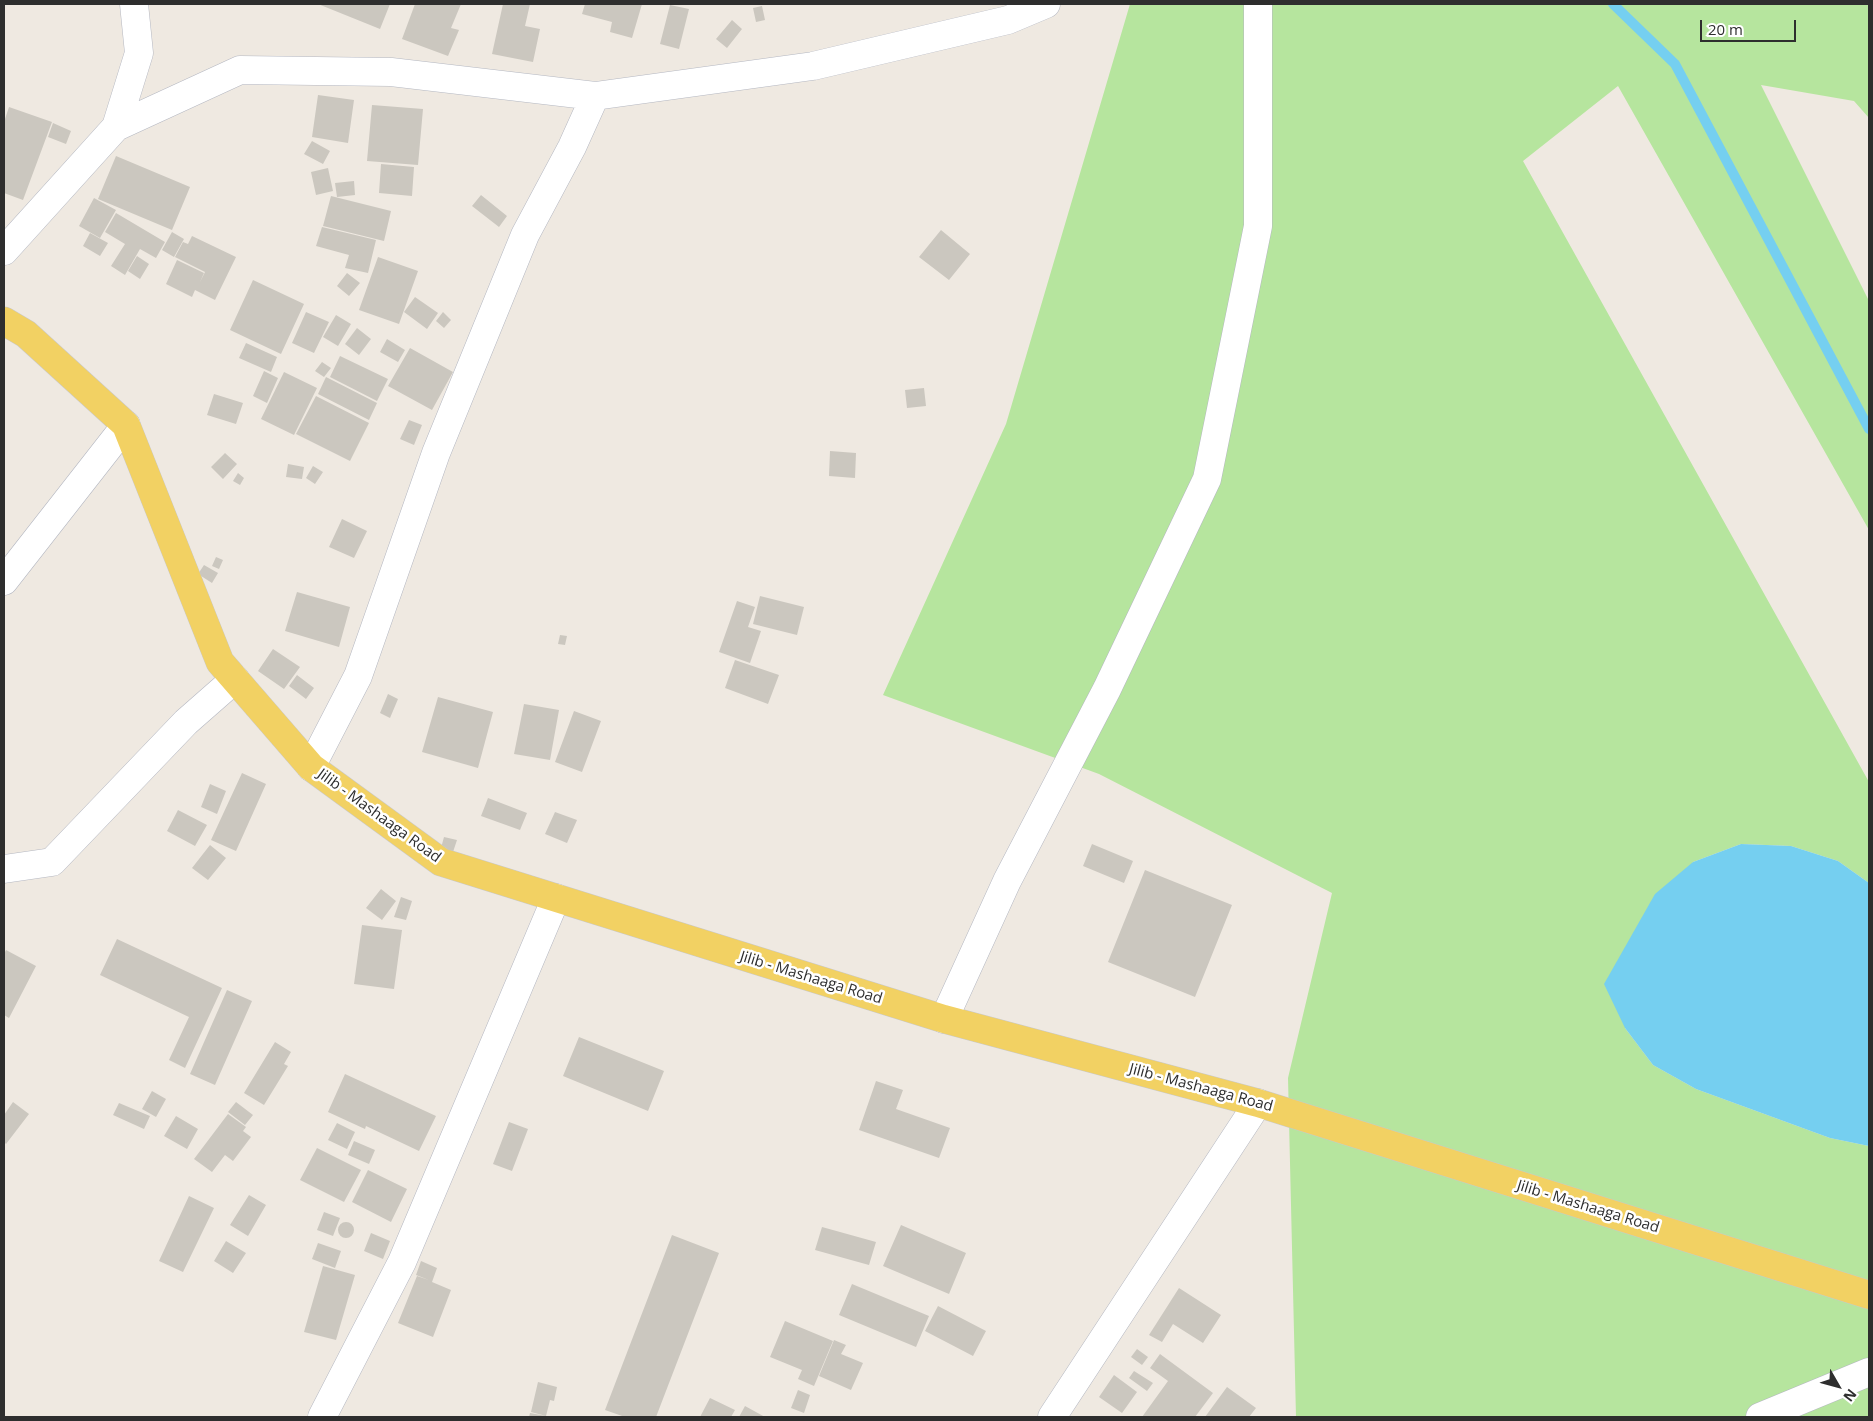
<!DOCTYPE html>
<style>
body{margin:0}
#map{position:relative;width:1873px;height:1421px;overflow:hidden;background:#efe9e1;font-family:"Open Sans",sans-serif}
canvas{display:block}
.frame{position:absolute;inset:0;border:5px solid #2e2e2e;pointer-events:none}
.north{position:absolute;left:1813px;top:1361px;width:50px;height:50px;-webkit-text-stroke:4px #fff;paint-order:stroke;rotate:128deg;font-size:14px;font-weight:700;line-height:20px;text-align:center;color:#2e2e2e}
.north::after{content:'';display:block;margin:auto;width:18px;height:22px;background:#2e2e2e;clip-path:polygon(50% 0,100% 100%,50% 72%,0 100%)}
.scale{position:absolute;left:1700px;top:20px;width:96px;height:22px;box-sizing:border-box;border:2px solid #2e2e2e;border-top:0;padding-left:6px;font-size:15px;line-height:18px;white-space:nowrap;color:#2e2e2e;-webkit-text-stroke:4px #fff;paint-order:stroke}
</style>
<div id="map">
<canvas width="1873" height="1421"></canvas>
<div class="frame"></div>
<div class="north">N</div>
<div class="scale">20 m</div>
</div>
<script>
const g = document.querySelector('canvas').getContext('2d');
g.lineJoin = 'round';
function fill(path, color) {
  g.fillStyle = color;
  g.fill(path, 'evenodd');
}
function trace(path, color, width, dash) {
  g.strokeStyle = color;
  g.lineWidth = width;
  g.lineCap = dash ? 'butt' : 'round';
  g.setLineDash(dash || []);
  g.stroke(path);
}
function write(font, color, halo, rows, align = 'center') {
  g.font = font + ' "Open Sans",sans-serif';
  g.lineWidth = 5;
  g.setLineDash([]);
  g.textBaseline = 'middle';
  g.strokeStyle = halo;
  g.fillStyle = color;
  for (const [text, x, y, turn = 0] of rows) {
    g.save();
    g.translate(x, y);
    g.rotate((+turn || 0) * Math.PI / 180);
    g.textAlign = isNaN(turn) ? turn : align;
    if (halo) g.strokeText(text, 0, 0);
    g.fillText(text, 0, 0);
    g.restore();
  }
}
fill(new Path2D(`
 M1130,4H1869V118L1854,101L1761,85L1869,301V530L1618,86L1523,161L1869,782V883L1838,861L1791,846L1741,844L1693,862L1625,1028L1653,1065L1696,1089L1830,1138L1869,1146V1417H1296L1288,1078L1332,893L1099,774L883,695L1006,424Z`), '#b6e59e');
fill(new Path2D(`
 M1741,844L1791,846L1838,861L1869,883V1146L1830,1138L1696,1089L1653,1065L1625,1028L1604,984L1655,894L1693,862Z`), '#75cff0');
trace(new Path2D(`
 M1613,4L1675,64L1869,429`), '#75cff0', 10);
fill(new Path2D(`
 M318,4H390L380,29Z
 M415,4H461L451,28L459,30L448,56L402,39Z
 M503,4H530L525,26L540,29L533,62L492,54Z
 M585,4H642L632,38L610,32L612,22L582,14Z
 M670,5L689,9L679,49L660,44Z
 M762,6L765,20L756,22L753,8Z
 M732,20L742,29L727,48L716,39Z
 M318,95L354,100L348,143L312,137Z
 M372,105L423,109L418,165L367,161Z
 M9,107L52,122L23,200L4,193V122Z
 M53,123L71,131L66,144L48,137Z
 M312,141L330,151L323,164L304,154Z
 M116,156L190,187L172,230L98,199Z
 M381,164L414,167L412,196L379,193Z
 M328,168L333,191L316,195L311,172Z
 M354,181L355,195L337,197L335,183Z
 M481,195L507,216L499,227L472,206Z
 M331,196L391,211L384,241L323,226Z
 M94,198L116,210L100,238L79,226Z
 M116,213L165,242L156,258L140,249L125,275L111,266L125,244L105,232Z
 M322,227L376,240L368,273L345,268L349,255L316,246Z
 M941,230L970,254L949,280L919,257Z
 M172,232L184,239L174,257L162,250Z
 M90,233L108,243L100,256L83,246Z
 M192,236L236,257L215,300L195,290L192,297L166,284L177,260L204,273L200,282L205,272L175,257L183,242L188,244Z
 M137,256L149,264L140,279L128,271Z
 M378,257L418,271L399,324L359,310Z
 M347,273L360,283L349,296L337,286Z
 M253,280L304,304L281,354L230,330Z
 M415,297L438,313L427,329L404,312Z
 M306,312L329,322L314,353L292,343Z
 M443,312L451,320L444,328L436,321Z
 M336,315L351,324L338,346L323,337Z
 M357,328L371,339L359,355L345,344Z
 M387,339L405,350L398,362L380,352Z
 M246,343L277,357L271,372L239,358Z
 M410,348L453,372L432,410L388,386Z
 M340,356L388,379L377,401L330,377Z
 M322,362L331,368L324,377L315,371Z
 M264,371L278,378L267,403L253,396Z
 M284,372L317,388L294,435L261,419Z
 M326,377L377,403L369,420L318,394Z
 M924,388L926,406L907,408L905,390Z
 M214,394L243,403L236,424L207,415Z
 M316,396L369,423L350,461L296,434Z
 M409,420L422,425L414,445L400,439Z
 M830,451L856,453L855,478L829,476Z
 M225,453L237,464L223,479L211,467Z
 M288,464L304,467L302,479L286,477Z
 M313,466L323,472L315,484L306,478Z
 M238,473L244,478L240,485L233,481Z
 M342,519L367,531L354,558L329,547Z
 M216,557L223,560L219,569L212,566Z
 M204,565L218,573L212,583L198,574Z
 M297,592L350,607L339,647L285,631Z
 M760,596L804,607L797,635L753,624Z
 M737,601L755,607L748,627L761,631L750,663L719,652Z
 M560,635L567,636L565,645L558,644Z
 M273,649L300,667L284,689L258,671Z
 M735,660L779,675L768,704L725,688Z
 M297,675L314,688L306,699L289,686Z
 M388,694L398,699L390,718L380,713Z
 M438,697L493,712L478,768L422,752Z
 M524,704L559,710L550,760L514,754Z
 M574,711L601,721L582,772L555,762Z
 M242,773L266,784L236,851L211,840Z
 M210,784L226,791L217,814L201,807Z
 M488,798L527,813L520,830L481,816Z
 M178,810L207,825L195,846L167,831Z
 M555,812L577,820L567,843L545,834Z
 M444,837L457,840L453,852L441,848Z
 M1092,844L1133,861L1124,883L1083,866Z
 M210,845L226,858L208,880L192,868Z
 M1145,870L1232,905L1195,997L1108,962Z
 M381,889L396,901L382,920L366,908Z
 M401,897L412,901L406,920L394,917Z
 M362,925L402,930L394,989L354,984Z
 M117,939L222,988L185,1068L169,1060L189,1017L100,975Z
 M6,950L36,966L9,1018L4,1015V954Z
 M227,990L252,1001L215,1085L190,1074Z
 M579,1037L664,1071L648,1111L563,1076Z
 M275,1042L291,1052L284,1064L288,1066L264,1105L244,1093Z
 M345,1074L436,1116L419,1151L366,1126L365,1129L328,1112Z
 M876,1081L903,1090L896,1109L950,1128L939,1158L859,1130Z
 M152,1091L166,1099L156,1117L142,1109Z
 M13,1102L29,1114L6,1144L4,1142V1115Z
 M236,1102L253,1115L245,1125L228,1112Z
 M119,1103L150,1116L144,1129L113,1115Z
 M228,1114L246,1127L243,1131L251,1137L233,1161L225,1155L212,1172L194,1159Z
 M176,1116L198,1129L187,1149L164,1136Z
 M509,1122L528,1129L512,1171L493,1164Z
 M337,1123L355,1132L347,1149L328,1140Z
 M354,1141L375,1150L369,1164L348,1155Z
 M317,1148L361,1170L344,1202L300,1180Z
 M368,1170L407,1189L391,1222L352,1202Z
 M249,1195L266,1205L248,1236L230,1225Z
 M189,1196L214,1208L183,1272L159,1261Z
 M324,1212L340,1218L333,1236L317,1230Z
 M338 1230a8 8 0 1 1 16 0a8 8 0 1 1-16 0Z
 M901,1225L966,1253L949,1294L883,1266Z
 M822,1227L876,1242L869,1265L815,1250Z
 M371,1233L390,1241L383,1259L364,1251Z
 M672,1235L719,1253L656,1417H625L605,1410Z
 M226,1241L246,1253L233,1273L214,1261Z
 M318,1243L341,1251L335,1268L312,1259Z
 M421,1261L437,1268L432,1282L451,1290L433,1337L398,1323L417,1276L429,1280L416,1275Z
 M323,1266L355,1275L336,1340L304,1332Z
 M852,1284L929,1316L916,1347L839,1315Z
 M1179,1288L1221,1315L1203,1343L1173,1324L1162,1342L1149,1335Z
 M938,1306L986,1331L973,1356L925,1331Z
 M785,1321L833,1341L814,1386L798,1379L802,1370L770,1357Z
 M834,1340L846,1345L841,1354L863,1363L851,1390L819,1376Z
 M1137,1349L1148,1357L1142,1365L1131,1357Z
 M1160,1354L1213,1393L1195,1417H1142L1168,1381L1150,1368Z
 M1134,1371L1153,1383L1147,1391L1129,1378Z
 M1114,1375L1137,1392L1122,1413L1099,1397Z
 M538,1382L557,1387L554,1401L550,1400L546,1416L531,1412Z
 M1227,1387L1256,1408L1249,1417H1205Z
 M798,1390L810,1395L804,1413L791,1408Z
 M710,1398L735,1410L731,1417H700Z
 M745,1406L765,1417H739Z
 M530,1413L546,1416V1417H529Z`), '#cbc7bf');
const minor = new Path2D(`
 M116,127L139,53L134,4
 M4,251L116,127L240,70L391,72L595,96L813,66L1008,20L1046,4
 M4,581L126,425
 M311,767L358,676L436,453L525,235L572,147L595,96
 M4,869L52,862L186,722L235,679
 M944,1019L1007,881L1107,689L1207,479L1258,226V4
 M322,1417L402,1262L556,898
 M1052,1417L1258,1103
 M1760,1417L1869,1372`);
const major = new Path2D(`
 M4,321L26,334L126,425L220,662L311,767L441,862L944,1019L1258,1103L1869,1295`);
trace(minor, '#b4b7c1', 29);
trace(major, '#c9c9c9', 29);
trace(minor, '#fff', 28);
trace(major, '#f2d163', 28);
write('15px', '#2e2e2e', '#fff', [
 ["Jilib - Mashaaga Road",379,816,36],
 ["Jilib - Mashaaga Road",811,978,17],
 ["Jilib - Mashaaga Road",1201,1088,15],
 ["Jilib - Mashaaga Road",1588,1207,17]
]);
</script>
